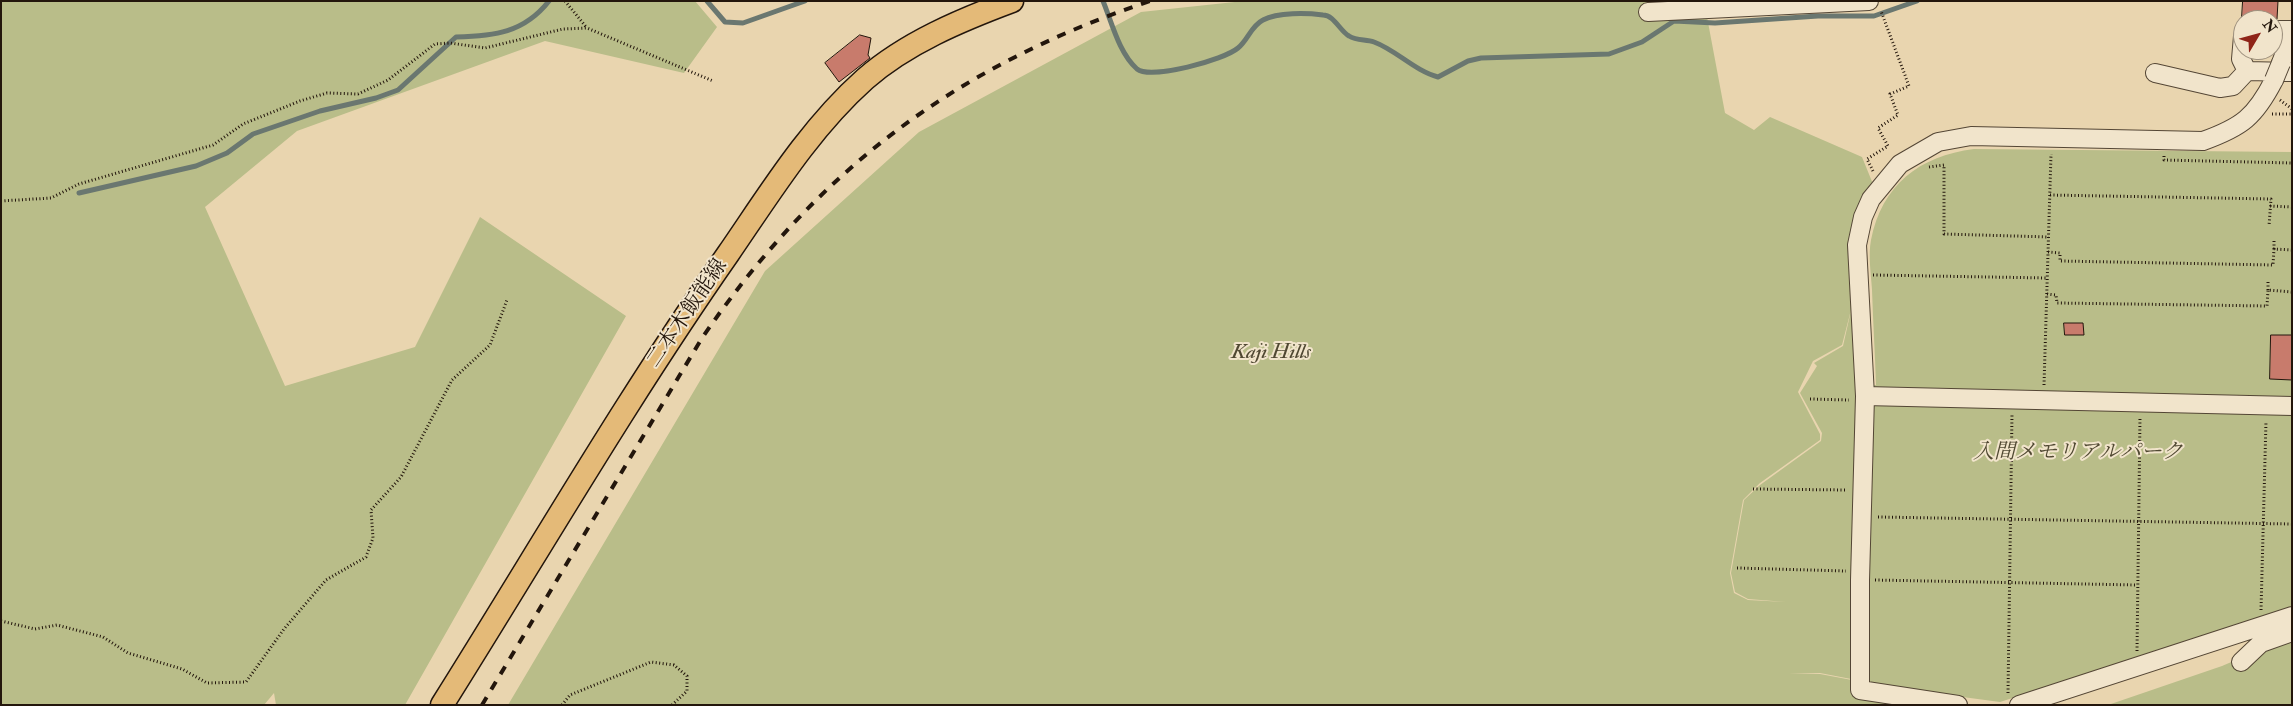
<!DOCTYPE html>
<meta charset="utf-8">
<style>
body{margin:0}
#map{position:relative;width:2293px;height:706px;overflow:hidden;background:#e9d5af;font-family:"IM FELL Double Pica",serif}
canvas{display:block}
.frame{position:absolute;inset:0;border:2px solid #23160c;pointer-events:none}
.north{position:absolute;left:2233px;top:10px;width:50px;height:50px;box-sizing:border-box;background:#f1e4cb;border:1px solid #9f927f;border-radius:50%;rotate:53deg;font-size:14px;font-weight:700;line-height:20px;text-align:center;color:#23160c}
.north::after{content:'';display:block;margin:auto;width:18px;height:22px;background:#8f2418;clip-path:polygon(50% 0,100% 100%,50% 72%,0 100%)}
</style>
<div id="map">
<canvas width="2293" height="706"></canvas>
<div class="frame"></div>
<div class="north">N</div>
</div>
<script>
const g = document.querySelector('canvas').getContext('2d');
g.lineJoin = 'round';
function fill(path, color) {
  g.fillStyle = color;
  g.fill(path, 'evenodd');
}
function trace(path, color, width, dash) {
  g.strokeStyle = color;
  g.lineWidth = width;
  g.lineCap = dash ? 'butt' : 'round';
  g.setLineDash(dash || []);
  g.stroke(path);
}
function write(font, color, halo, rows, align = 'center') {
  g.font = font + ' "IM FELL Double Pica","Noto Serif JP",serif';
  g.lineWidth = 4;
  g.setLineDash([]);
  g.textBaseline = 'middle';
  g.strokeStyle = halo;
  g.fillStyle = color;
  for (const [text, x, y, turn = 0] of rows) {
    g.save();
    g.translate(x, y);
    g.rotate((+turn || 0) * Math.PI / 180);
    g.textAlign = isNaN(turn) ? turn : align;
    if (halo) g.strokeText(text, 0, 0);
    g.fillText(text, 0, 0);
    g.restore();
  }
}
fill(new Path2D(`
 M1,1H695L717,27L684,73L545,41L297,131L205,207L285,386L415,347L480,217L626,316L405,705H276L274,693L264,705H1Z
 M1244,1H1704L1725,113L1754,130L1770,117L1862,157L1873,184L1864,197L1858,384L1876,385C1875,353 1873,322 1872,290C1871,274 1868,256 1871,240C1882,185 1919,156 1974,149L2292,152V608L2000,702L1873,685L1867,677L1851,679L1820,673L1789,674L1790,642L1789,674H1820L1852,680V694L1855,697L1909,705H508L765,271L919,132L1141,12ZM1852,306L1843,346L1814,363L1817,366L1800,393L1822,433L1821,441L1760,485L1744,500L1731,573L1735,592L1748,599L1786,602L1748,600L1734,593L1730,573L1743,500L1760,483L1820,440V434L1798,392L1813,361L1842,345Z
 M2292,636V705H2108L2222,666Z`), '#b9bd89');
trace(new Path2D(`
 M707,1L725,22L743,23L805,1
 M1103,1C1112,23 1119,53 1137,69C1151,80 1224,60 1238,48C1248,40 1251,26 1263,20C1278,12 1307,13 1323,15C1334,15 1340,31 1349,36C1357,41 1366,39 1374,42C1396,50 1415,71 1438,77L1468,61L1481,58L1609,54L1642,42L1674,21L1715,23L1818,16H1874L1917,1
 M79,193L196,166L227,153L253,134L320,111L376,98L398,90L456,37C494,36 524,33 549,1`), '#6a7770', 5);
const building = new Path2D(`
 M2243,1H2278L2277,19L2242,17Z
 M860,35L871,38L868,55L870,58L839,82L825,63Z
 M2064,323H2083L2084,335H2065Z
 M2271,335H2292V380L2270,379Z`);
fill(building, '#c87b6c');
trace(building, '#23160c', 1);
const minor = new Path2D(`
 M1648,12L1869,1
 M2273,30H2292
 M2243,36L2241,59L2247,71L2292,72
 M2281,63L2292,34
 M2155,73L2220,88L2233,86L2247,71
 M1865,396L2292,406
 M2241,662L2261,643L2292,632
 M1958,705L1860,690V580L1865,396L1857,245L1863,217L1871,199L1900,164L1938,142L1971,136L2203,141C2242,127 2255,117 2274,80
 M2019,705L2292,616`);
const major = new Path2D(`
 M442,705C537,554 626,400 728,254C770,193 809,129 865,79C906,43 961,20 1012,1`);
trace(minor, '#544635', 20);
trace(major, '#23160c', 25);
trace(new Path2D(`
 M565,1L587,28
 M2280,100L2292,109
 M2272,114H2292
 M2164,156V160L2292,163
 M1929,167L1944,165V234L2049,237
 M1873,171L1867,159L1888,146L1878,128L1898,115L1890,94L1909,86L1881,11
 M2050,195L2271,199L2269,226
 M1,201L51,198L79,184L213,145L243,124L300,101L327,93L358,94L388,80L435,44L450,43L485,48L563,29L587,28L713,81
 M2270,206L2292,207
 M2274,249V240
 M2048,252L2060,253V261L2273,265L2274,249L2292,250
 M1873,275L2047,278
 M2268,290V280
 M2047,294L2056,295L2057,303L2267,306L2268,290L2292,292
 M2044,385L2051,154
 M1810,399L1849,400
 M1753,489L1847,490
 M1878,517L2292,524
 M1737,568L1846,571
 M1875,580L2137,585
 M2261,610L2266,421
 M1,621L35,629L57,625L103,637L128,653L182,669L207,683L246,682L284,629L326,580L366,557L373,538L371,510L401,477L452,380L490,345L507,300
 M2137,651L2140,417
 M2008,693L2012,414
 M562,705L570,695L651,662L674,665L687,676V691L672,705`), '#23160c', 3, [1, 2.5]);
trace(minor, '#f1e4cb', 18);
trace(major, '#e4ba78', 22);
trace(new Path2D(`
 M482,705L702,338C818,169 956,66 1150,1`), '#23160c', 4, [9, 9]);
const minorBridge = new Path2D(`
 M2274,80L2281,63`);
trace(minorBridge, '#544635', 20, []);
trace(minorBridge, '#f1e4cb', 18);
write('21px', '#23160c', '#f1e4cb', [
 ["二本木飯能線",688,314,-56]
]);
write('italic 21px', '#504832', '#f1e4cb', [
 ["Kaji Hills",1271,353],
 ["入間メモリアルパーク",2078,453]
]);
</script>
